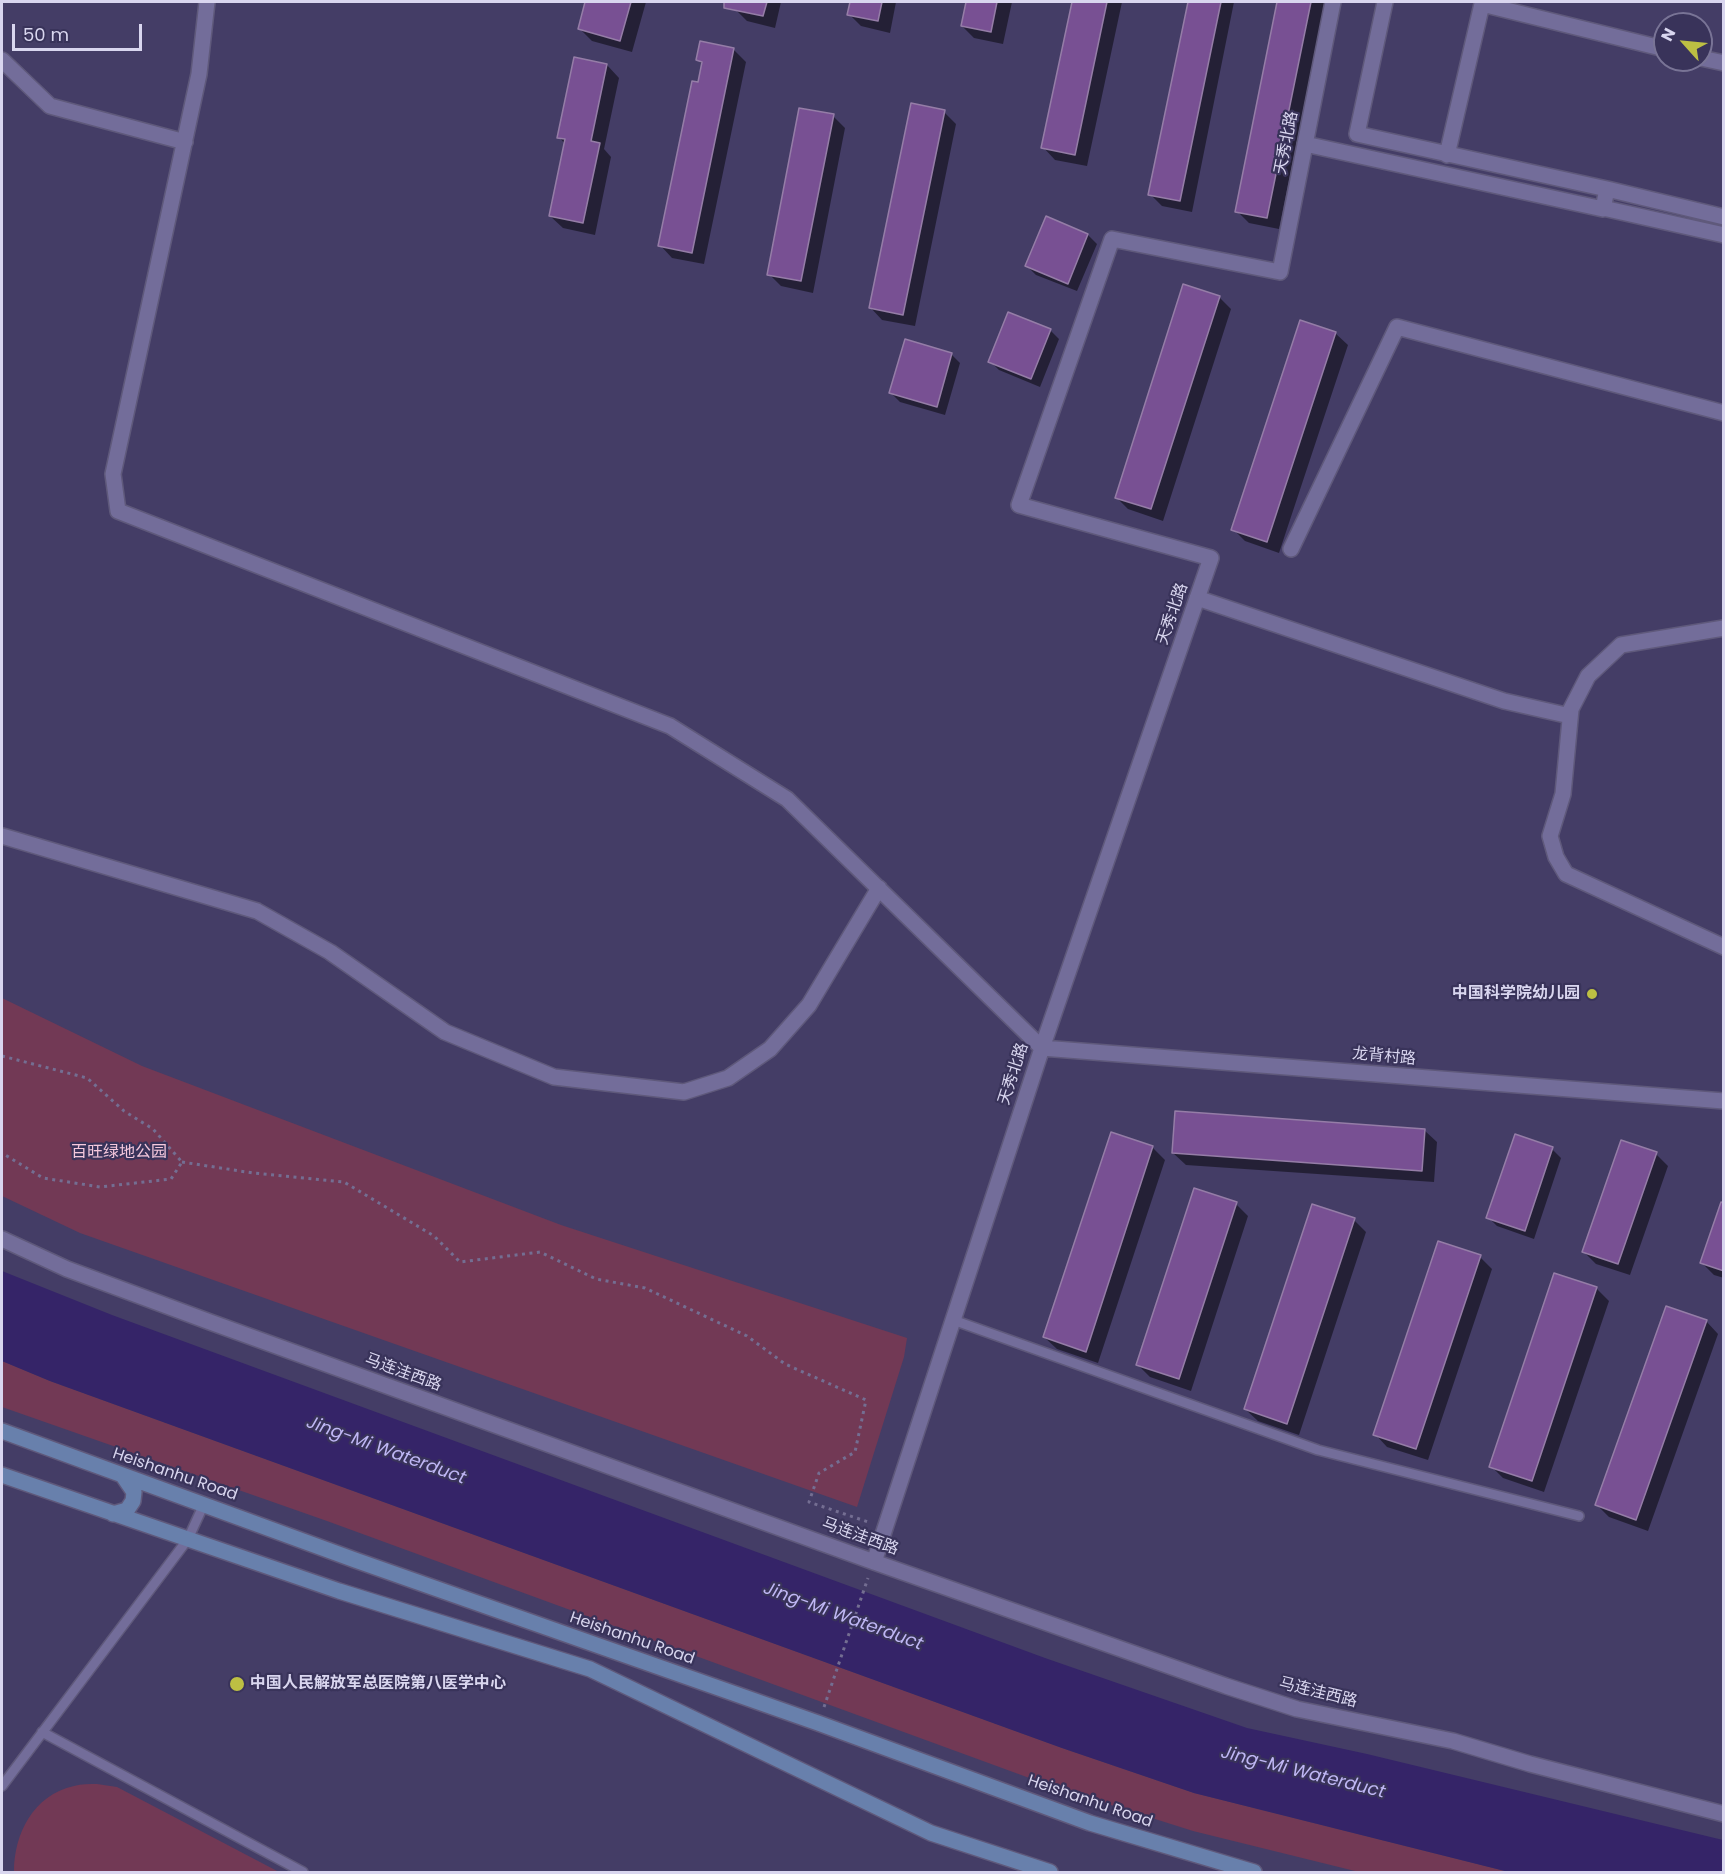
<!DOCTYPE html>
<meta charset="utf-8">
<style>
body{margin:0}
#map{position:relative;width:1725px;height:1874px;overflow:hidden;background:#443d66;font-family:Poppins,sans-serif}
canvas{display:block}
.frame{position:absolute;inset:0;border:3px solid #d9d6ef;pointer-events:none}
.north{position:absolute;left:1653px;top:12px;width:60px;height:60px;box-sizing:border-box;background:#39335a;border:2px solid #797496;border-radius:50%;rotate:297deg;font-size:16px;font-weight:700;line-height:24px;text-align:center;color:#d9d6ef}
.north::after{content:'';display:block;margin:auto;width:21px;height:27px;background:#bdbf43;clip-path:polygon(50% 0,100% 100%,50% 72%,0 100%)}
.scale{position:absolute;left:12px;top:24px;width:130px;height:27px;box-sizing:border-box;border:3px solid #d9d6ef;border-top:0;padding-left:8px;font-size:18px;line-height:21px;white-space:nowrap;color:#d9d6ef;-webkit-text-stroke:4px #39335a;paint-order:stroke}
</style>
<div id="map">
<canvas width="1725" height="1874"></canvas>
<div class="frame"></div>
<div class="north">N</div>
<div class="scale">50 m</div>
</div>
<script>
const g = document.querySelector('canvas').getContext('2d');
g.lineJoin = 'round';
function fill(path, color) {
  g.fillStyle = color;
  g.fill(path, 'evenodd');
}
function trace(path, color, width, dash) {
  g.strokeStyle = color;
  g.lineWidth = width;
  g.lineCap = dash ? 'butt' : 'round';
  g.setLineDash(dash || []);
  g.stroke(path);
}
function write(font, color, halo, rows, align = 'center') {
  g.font = font + ' Poppins,"Noto Sans SC",sans-serif';
  g.lineWidth = 4.5;
  g.setLineDash([]);
  g.textBaseline = 'middle';
  g.strokeStyle = halo;
  g.fillStyle = color;
  for (const [text, x, y, turn = 0] of rows) {
    g.save();
    g.translate(x, y);
    g.rotate((+turn || 0) * Math.PI / 180);
    g.textAlign = isNaN(turn) ? turn : align;
    if (halo) g.strokeText(text, 0, 0);
    g.fillText(text, 0, 0);
    g.restore();
  }
}
fill(new Path2D(`
 M2,998L142,1066L561,1225L907,1338L904,1357L857,1507L80,1233L2,1196Z
 M2,1361L50,1381L1062,1748L1194,1793L1509,1872H1359L1193,1831L1054,1787L327,1521L2,1407Z
 M97,1784L117,1787L279,1872H14C14,1834 33,1795 74,1786C81,1784 90,1784 97,1784Z`), '#723955');
fill(new Path2D(`
 M2,1271L112,1315L1045,1658L1247,1728L1367,1754L1723,1840V1872H1509L1194,1793L1062,1748L50,1381L2,1361Z`), '#352468');
fill(new Path2D(`
 M587,2H646L632,52L592,41L580,29Z
 M736,2H781L775,28L747,21L735,9Z
 M852,2H896L890,33L861,26L849,14Z
 M967,2H1012L1003,44L974,38L962,26Z
 M1074,2H1122L1087,166L1055,160L1043,147Z
 M1189,2H1234L1192,212L1162,206L1150,194Z
 M1279,2H1325L1279,229L1249,223L1237,211Z
 M702,43L734,50L746,62L704,264L672,258L660,245L703,65L698,60Z
 M607,65L619,78L604,149L611,157L595,235L563,228L550,216L565,144L559,137Z
 M944,112L956,124L915,326L882,320L870,307Z
 M833,116L845,128L813,293L781,286L769,274Z
 M1088,235L1097,244L1077,291L1036,275L1027,266Z
 M1219,297L1231,309L1163,521L1128,509L1116,497Z
 M1050,330L1059,339L1040,387L999,370L990,361Z
 M1335,333L1348,345L1279,553L1245,541L1233,529Z
 M951,354L960,363L945,415L900,402L891,393Z
 M1424,1130L1437,1142L1434,1182L1186,1165L1173,1153Z
 M1111,1134L1153,1148L1165,1160L1098,1363L1057,1349L1044,1337Z
 M1552,1149L1561,1158L1534,1239L1497,1226L1488,1217Z
 M1656,1154L1668,1166L1630,1275L1596,1264L1584,1252Z
 M1724,1200V1278L1714,1275L1702,1263Z
 M1236,1204L1248,1216L1191,1391L1150,1377L1138,1365Z
 M1354,1220L1366,1232L1299,1435L1258,1421L1245,1409Z
 M1480,1257L1492,1269L1428,1460L1387,1447L1375,1434Z
 M1596,1288L1609,1301L1544,1492L1503,1478L1491,1466Z
 M1706,1321L1718,1334L1648,1531L1609,1517L1597,1505Z`), '#0007');
const building = new Path2D(`
 M585,2H631L620,41L578,29Z
 M724,2H767L763,16L724,8Z
 M850,2H882L878,21L847,15Z
 M966,2H997L991,32L961,26Z
 M1072,2H1107L1075,155L1041,148Z
 M1188,2H1221L1180,201L1148,195Z
 M1277,2H1311L1267,218L1235,212Z
 M700,41L734,48L692,253L658,246L692,81L698,82L702,62L696,60Z
 M574,57L607,64L591,141L600,143L583,223L549,216L565,139L557,138Z
 M911,103L945,110L903,315L869,308Z
 M799,108L834,114L801,281L767,275Z
 M1046,216L1088,234L1068,284L1025,266Z
 M1183,284L1220,296L1151,509L1115,498Z
 M1008,312L1051,329L1031,379L988,362Z
 M1300,320L1336,332L1267,542L1231,530Z
 M905,339L952,353L937,407L889,393Z
 M1175,1111L1425,1129L1422,1171L1172,1153Z
 M1111,1132L1153,1146L1086,1352L1043,1337Z
 M1515,1134L1553,1147L1525,1231L1486,1218Z
 M1621,1140L1657,1152L1618,1264L1582,1252Z
 M1194,1188L1237,1202L1179,1379L1136,1365Z
 M1721,1202L1724,1203V1271L1700,1263Z
 M1312,1204L1355,1218L1287,1424L1244,1409Z
 M1438,1241L1481,1255L1416,1449L1373,1435Z
 M1554,1273L1597,1287L1532,1481L1489,1467Z
 M1666,1306L1707,1320L1636,1520L1595,1505Z`);
fill(building, '#785093');
trace(building, '#957da7', 1.5);
const lane = new Path2D(`
 M953,1320L1318,1450L1579,1516
 M42,1732L303,1872
 M2,1786L188,1539L204,1504`);
const street = new Path2D(`
 M207,2L199,74L113,474L118,511L670,726L787,799L1042,1048L1724,1101
 M1701,58L1724,63
 M2,60L50,106L185,142
 M1305,144L1603,209L1607,189L1357,134L1385,2
 M1447,155L1482,4L1665,49
 M1607,189L1724,217
 M1603,208L1724,235
 M1291,549L1397,327L1724,413
 M1197,598L1504,701L1570,716
 M1724,628L1621,645L1588,676L1571,709L1563,794L1550,836L1556,857L1566,874L1724,947
 M2,836L257,911L330,952L445,1032L554,1077L684,1092L728,1078L770,1049L809,1005L879,888
 M2,1239L67,1269L210,1322L874,1562L1226,1686L1297,1709L1453,1741L1530,1764L1724,1814
 M874,1562L1042,1048L1211,558L1019,505L1112,239L1280,272L1333,2`);
const secondary = new Path2D(`
 M2,1431L355,1560L818,1723L1090,1823L1254,1872
 M2,1475L339,1591L590,1669L931,1833L1050,1872
 M113,1514L127,1510L133,1501L134,1492L123,1476`);
trace(lane, '#5f597b', 12);
trace(street, '#5f597b', 18);
trace(secondary, '#5f597b', 18);
trace(new Path2D(`
 M2,1056L87,1078L124,1111L153,1129L182,1162L171,1179L100,1187L43,1178L2,1153
 M182,1162L253,1173L344,1182L434,1236L460,1262L540,1252L596,1279L645,1288L747,1336L785,1364L866,1400L855,1452L819,1473L809,1502L871,1523
 M824,1707L868,1578`), '#746e92', 3, [3, 4.5]);
trace(lane, '#736d9a', 9);
trace(street, '#736d9a', 15);
trace(secondary, '#6880ac', 15);
for (const [x, y, r, color] of [
 [1592,994,6,"#bdbf43"],
 [237,1684,8,"#bdbf43"]
]) {
  const dot = new Path2D();
  dot.arc(x, y, r, 0, 2 * Math.PI);
  g.fillStyle = color;
  g.fill(dot);
  trace(dot, '#39335a', 2);
}
write('16px', '#d9d6ef', '#39335a', [
 ["天秀北路",1287,143,-79],
 ["天秀北路",1173,614,-71],
 ["龙背村路",1384,1057,5],
 ["天秀北路",1014,1074,-72],
 ["马连洼西路",403,1373,20],
 ["Heishanhu Road",175,1475,19],
 ["马连洼西路",860,1537,20],
 ["Heishanhu Road",632,1639,19],
 ["马连洼西路",1318,1693,14],
 ["Heishanhu Road",1090,1802,19]
]);
write('bold 16px', '#d9d6ef', '#39335a', [
 ["中国科学院幼儿园",1580,994],
 ["中国人民解放军总医院第八医学中心",250,1684,"left"]
], 'right');
write('16px', '#f5c8dc', '#39335a', [
 ["百旺绿地公园",119,1153]
]);
write('italic 18px', '#bfb7f4', '#39335a', [
 ["Jing-Mi Waterduct",386,1451,20],
 ["Jing-Mi Waterduct",843,1617,20],
 ["Jing-Mi Waterduct",1303,1773,14]
]);
</script>
